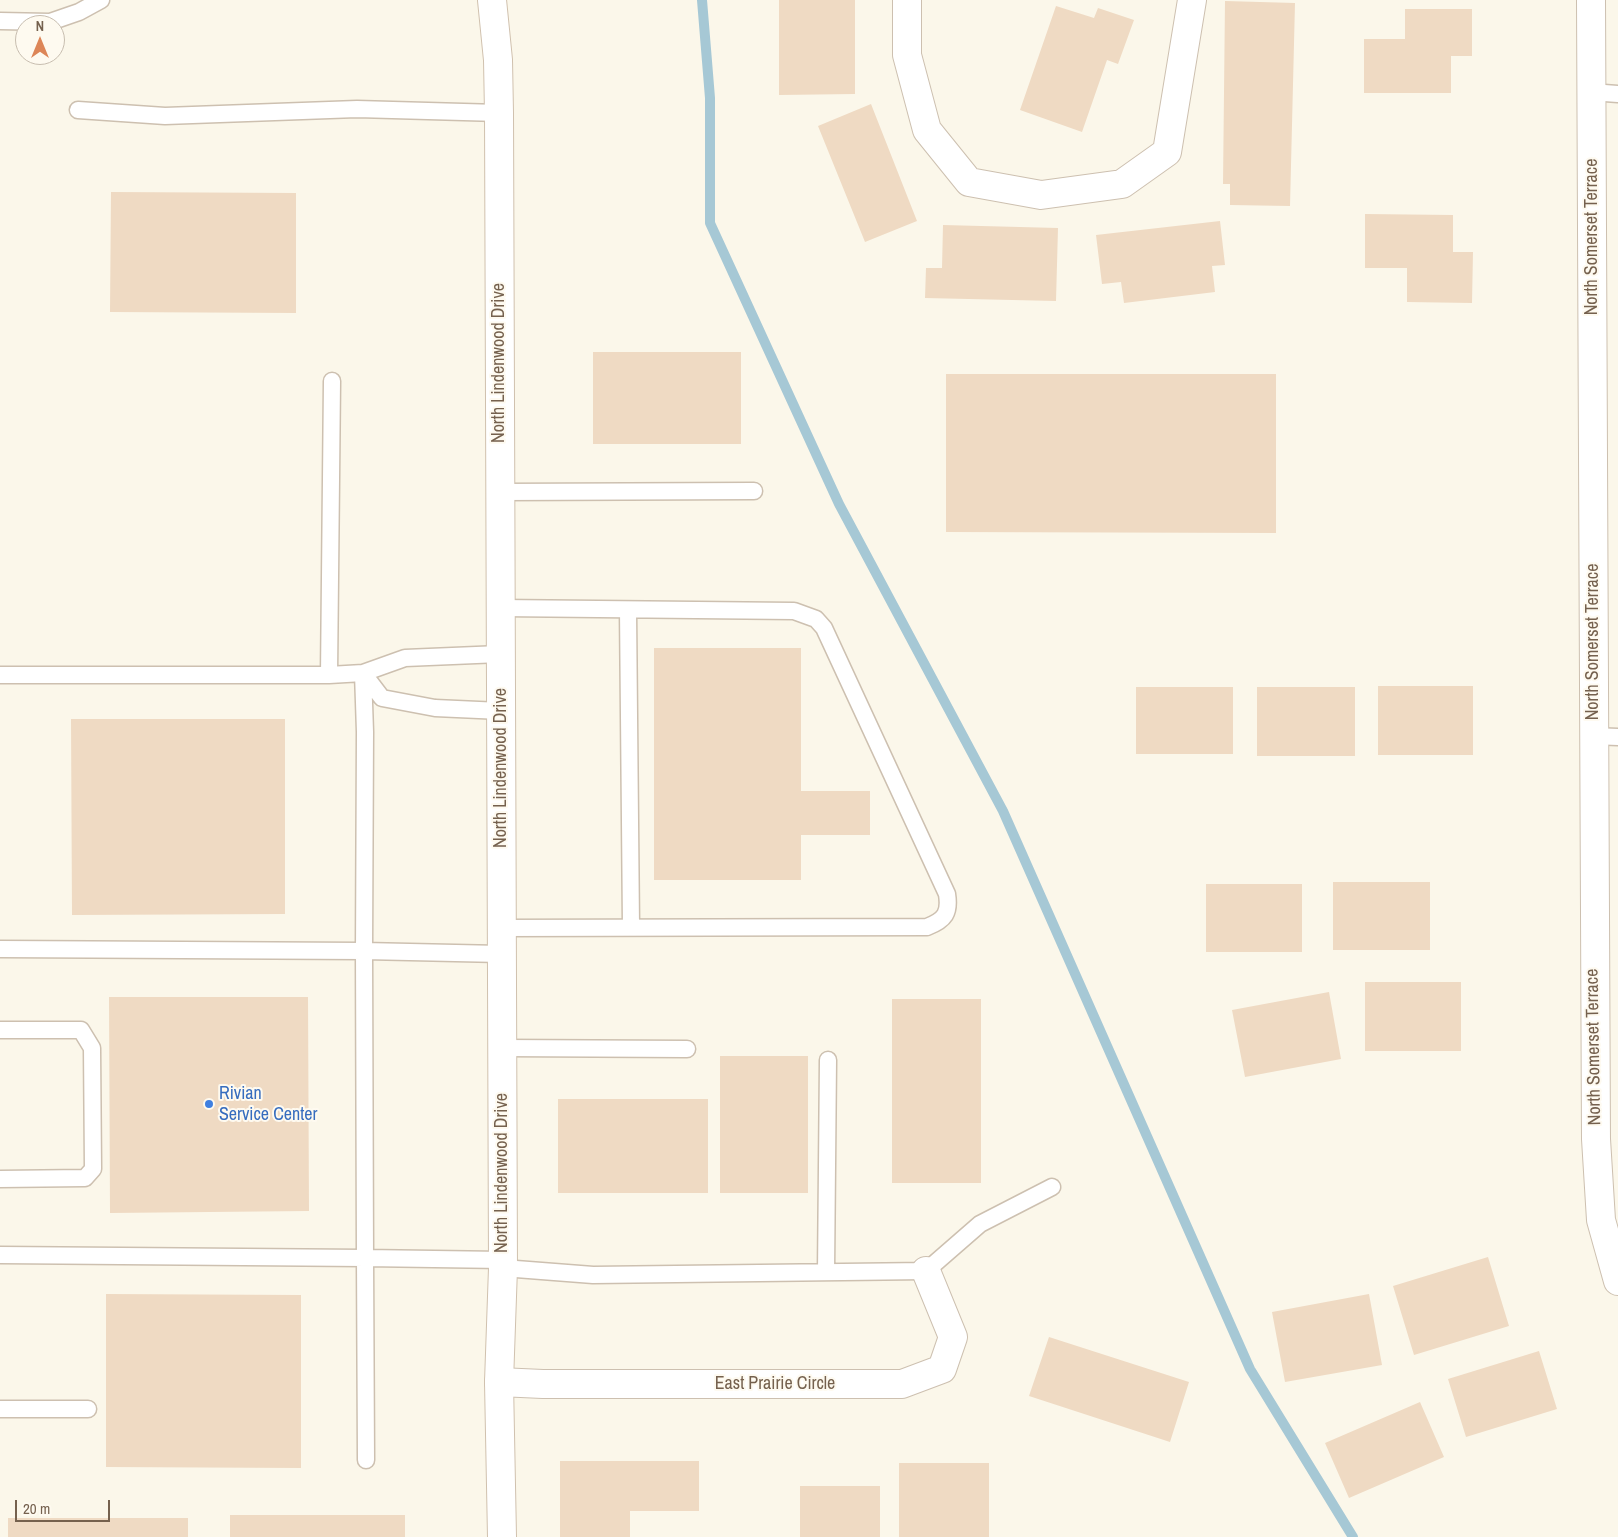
<!DOCTYPE html>
<style>
body{margin:0}
#map{position:relative;width:1618px;height:1537px;overflow:hidden;background:#fbf7ea;font-family:"Archivo Narrow",sans-serif}
canvas{display:block}
.north{position:absolute;left:15px;top:15px;width:50px;height:50px;box-sizing:border-box;background:#fefaf0;border:1px solid #c7bdaf;border-radius:50%;rotate:0deg;font-size:14px;font-weight:700;line-height:20px;text-align:center;color:#75614e}
.north::after{content:'';display:block;margin:auto;width:18px;height:22px;background:#dd8658;clip-path:polygon(50% 0,100% 100%,50% 72%,0 100%)}
.scale{position:absolute;left:15px;top:1500px;width:95px;height:22px;box-sizing:border-box;border:2px solid #75614e;border-top:0;padding-left:6px;font-size:15px;line-height:18px;white-space:nowrap;color:#75614e;-webkit-text-stroke:4px #fefaf0;paint-order:stroke}
</style>
<div id="map">
<canvas width="1618" height="1537"></canvas>
<div class="north">N</div>
<div class="scale">20 m</div>
</div>
<script>
const g = document.querySelector('canvas').getContext('2d');
g.lineJoin = 'round';
function trace(path, color, width, dash) {
  g.strokeStyle = color;
  g.lineWidth = width;
  g.lineCap = dash ? 'butt' : 'round';
  g.setLineDash(dash || []);
  g.stroke(path);
}
function fill(path, color) {
  g.fillStyle = color;
  g.fill(path, 'evenodd');
}
function write(font, color, halo, rows, align = 'center') {
  g.font = font + ' "Archivo Narrow",sans-serif';
  g.lineWidth = 4;
  g.setLineDash([]);
  g.textBaseline = 'middle';
  g.strokeStyle = halo;
  g.fillStyle = color;
  for (const [text, x, y, turn = 0] of rows) {
    g.save();
    g.translate(x, y);
    g.rotate((+turn || 0) * Math.PI / 180);
    g.textAlign = isNaN(turn) ? turn : align;
    if (halo) g.strokeText(text, 0, 0);
    g.fillText(text, 0, 0);
    g.restore();
  }
}
trace(new Path2D(`
 M702,0L710,98V223L839,504L1003,811L1250,1369L1353,1537`), '#a6c8d5', 10);
fill(new Path2D(`
 M779,0H855V94L779,95Z
 M1225,1L1295,3L1290,206L1230,205V184H1223Z
 M1056,6L1094,18L1098,8L1134,20L1118,64L1107,60L1082,132L1020,110Z
 M1405,9H1472V56H1451V93H1364V39H1405Z
 M871,104L917,221L865,242L818,126Z
 M111,192L296,193V313L110,312Z
 M1365,214L1453,215V252H1473L1472,303L1407,302V268H1365Z
 M1220,221L1225,265L1212,266L1215,292L1124,303L1121,282L1102,284L1096,235Z
 M943,225L1058,228L1056,301L925,298L926,268H942Z
 M593,352H741V444H593Z
 M946,374H1276V533L946,532Z
 M654,648H801V791H870V835H801V880H654Z
 M1378,686H1473V755H1378Z
 M1136,687H1233V754H1136Z
 M1257,687H1355V756H1257Z
 M71,719H285V914L72,915Z
 M1333,882H1430V950H1333Z
 M1206,884H1302V952H1206Z
 M1365,982H1461V1051H1365Z
 M1329,992L1341,1059L1245,1077L1232,1010Z
 M109,997H308L309,1211L110,1213Z
 M892,999H981V1183H892Z
 M720,1056H808V1193H720Z
 M558,1099H708V1193H558Z
 M1488,1257L1509,1326L1414,1355L1393,1286Z
 M106,1294L301,1295V1468L106,1467Z
 M1369,1294L1382,1365L1285,1382L1272,1312Z
 M1049,1337L1189,1382L1170,1442L1029,1396Z
 M1539,1351L1557,1409L1466,1437L1448,1379Z
 M1420,1402L1444,1457L1349,1498L1325,1443Z
 M560,1461H699V1511H630V1537H560Z
 M899,1463H989V1537H899Z
 M800,1486H880V1537H800Z
 M230,1515H405V1537H230Z
 M8,1518H188V1537H8Z`), '#efdac3');
const lane = new Path2D(`
 M0,21L50,22L79,12L101,0
 M1591,92L1618,94
 M78,110L165,116L357,109L499,113
 M500,492L754,491
 M500,608L794,611L816,619L824,628L947,894C950,913 945,920 927,927L501,928
 M628,610L631,927
 M363,673L382,698L435,708L501,711
 M0,675H329L363,673L405,658L500,654
 M329,675L332,381
 M1593,736L1618,737
 M0,949L364,951L365,732L363,673
 M501,954L364,951L365,1258L503,1260
 M0,1030H81L92,1048L93,1169L85,1178L0,1179
 M502,1048L687,1049
 M0,1255L365,1258L366,1460
 M503,1268L593,1275L926,1271L980,1224L1052,1187
 M826,1272L828,1060
 M0,1409H88`);
const street = new Path2D(`
 M907,0V55L927,130L969,182L1041,195L1122,184L1167,152L1192,0
 M1591,0L1596,1139L1601,1220L1618,1281
 M499,1382L543,1384H902L942,1369L953,1337L926,1271`);
const secondary = new Path2D(`
 M492,0L498,60L499,113L503,1268L499,1382L502,1537`);
trace(lane, '#cdc0b0', 19);
trace(street, '#cdc0b0', 30);
trace(secondary, '#d0c1ae', 30);
trace(lane, '#fff', 16);
trace(street, '#fff', 28);
trace(secondary, '#fff', 28);
for (const [x, y, r, color] of [
 [209,1104,5,"#3f7fe0"]
]) {
  const dot = new Path2D();
  dot.arc(x, y, r, 0, 2 * Math.PI);
  g.fillStyle = color;
  g.fill(dot);
  trace(dot, '#fefaf0', 2);
}
write('18px', '#75614e', '#fefaf0', [
 ["North Somerset Terrace",1592,237,-90],
 ["North Lindenwood Drive",499,363,-90],
 ["North Somerset Terrace",1593,642,-90],
 ["North Lindenwood Drive",501,768,-90],
 ["North Somerset Terrace",1594,1047,-91],
 ["North Lindenwood Drive",502,1173,-90],
 ["East Prairie Circle",775,1384]
]);
write('18px', '#366cbe', '#fefaf0', [
 ["Rivian",219,1094],
 ["Service Center",219,1115]
], 'left');
</script>
